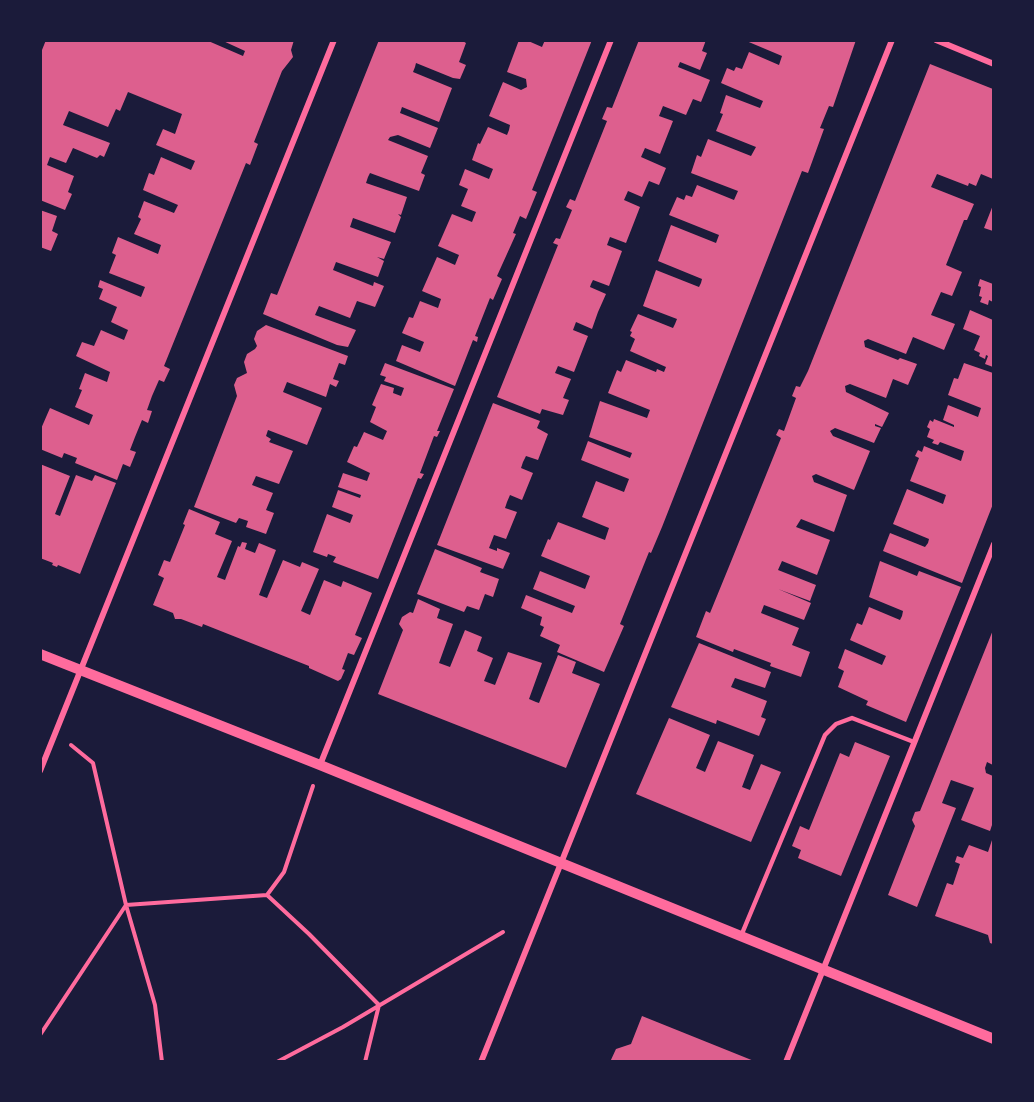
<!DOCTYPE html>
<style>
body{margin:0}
#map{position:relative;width:1034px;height:1102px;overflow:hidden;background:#1b1b3a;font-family:"Titillium Web",sans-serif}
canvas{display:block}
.frame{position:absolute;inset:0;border:42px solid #1b1b3a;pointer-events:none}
</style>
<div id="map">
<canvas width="1034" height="1102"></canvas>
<div class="frame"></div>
</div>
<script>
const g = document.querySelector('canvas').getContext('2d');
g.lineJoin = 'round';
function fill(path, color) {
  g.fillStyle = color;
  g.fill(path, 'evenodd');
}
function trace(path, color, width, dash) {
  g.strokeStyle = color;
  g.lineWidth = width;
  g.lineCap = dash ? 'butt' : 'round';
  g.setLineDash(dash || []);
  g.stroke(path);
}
fill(new Path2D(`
 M46,40H206L243,56L245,51L221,40H294L291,50L293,57L282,71L254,142L258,144L250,165L246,163L164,366L170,369L164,382L159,380L152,396L147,410L152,411L148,423L142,420L135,437L130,450L136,452L130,467L123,464L117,480L75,463L77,458L64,453L62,458L40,449V431L50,408L89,425L93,415L75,407L82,390L79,389L85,373L107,382L110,372L76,356L82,342L94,346L101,330L124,340L128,330L111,322L117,307L99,299L103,289L98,287L100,280L141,297L145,287L109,273L116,255L112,253L118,237L158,254L161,245L134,234L141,219L138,217L144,201L174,213L178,205L143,190L149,173L154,175L161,157L191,170L195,161L156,145L163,129L175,134L182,114L128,92L120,111L116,109L108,127L69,111L63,125L110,143L104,157L100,155L97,158L73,148L66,163L50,157L47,165L74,176L68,192L72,194L65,210L40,200V55Z
 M379,40H461L466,43L459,62L466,65L460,79L453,78L416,63L415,67L413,72L452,88L439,122L402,107L400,113L438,128L430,148L398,135L390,137L388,140L428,156L421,173L425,175L419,191L370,173L368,177L366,183L407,197L401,215L398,214L401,217L395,233L353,218L350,227L391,242L384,259L377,257L384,261L378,277L336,262L333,270L373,286L374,282L384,286L375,307L357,301L350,318L319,306L315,315L356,330L348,347L337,345L263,314L271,293L277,295Z
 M519,40H526L542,47L545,40H592L532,190L537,192L526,219L520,216L513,233L516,234L497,276L502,279L493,300L490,298L475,336L478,337L477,342L473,340L455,386L396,361L402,345L420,352L424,342L402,333L409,317L413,318L420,301L438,308L441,299L422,291L437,257L455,265L459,255L438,246L452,214L472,222L476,212L461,206L468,189L459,185L465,169L489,179L493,169L472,160L478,143L480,144L488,127L507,135L509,130L510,125L489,116L503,82L521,90L527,87L526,79L507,72Z
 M639,40H706L702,51L707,53L700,70L680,62L678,67L710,80L701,102L693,99L686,115L663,106L659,116L673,121L660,154L645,148L641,157L666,168L659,185L649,181L642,197L628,191L624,200L640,207L626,243L610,237L607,245L622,251L609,286L593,280L591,284L590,287L606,294L598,312L592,329L576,322L573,330L588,336L574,372L558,366L555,373L571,379L563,398L569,400L563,415L542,409L540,414L497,397L558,245L553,243L556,238L560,239L572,210L566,207L570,199L575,201L607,121L602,119L607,107L612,108Z
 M744,40H856L833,107L829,106L820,128L824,129L808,173L802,171L662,527L651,553L649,552L620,624L624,626L604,672L557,652L560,645L540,636L544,627L540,625L542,617L521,608L526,595L572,613L575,606L533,589L540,571L585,589L590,576L541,556L548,539L550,540L558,522L605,540L609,528L582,517L596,481L624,492L629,479L581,460L588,441L630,458L632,453L589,437L600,401L647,418L650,410L608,393L617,370L621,372L626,360L656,372L657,369L664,372L666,367L630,351L635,339L630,336L632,332L630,331L638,314L673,328L675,324L677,319L643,306L656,270L699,287L701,283L702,279L658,261L671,225L716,243L719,235L669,215L677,197L684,200L686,195L692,197L697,185L734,200L738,191L691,173L697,155L701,157L708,139L751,156L756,147L716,131L723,114L720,113L726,95L760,108L763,101L721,83L727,68L734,71L736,67L742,69L749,52L779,65L782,56Z
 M930,64L993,89V179L981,174L976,186L969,183L968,186L937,174L931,187L974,204L967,220H964L946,265L962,272L952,296L941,292L931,315L955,324L944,350L913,337L906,354L868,339L864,341L865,347L898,360L900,358L917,364L908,385L893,379L886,398L850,384L845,386L846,392L889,413L882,427L875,424V426L881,428L874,443L835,428L830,431L833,436L870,451L854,490L816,474L812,476L814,482L847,495L834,532L801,519L796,527L830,540L817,575L782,561L778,570L816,585L810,601L778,589L811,603L804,620L764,605L761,613L799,628L792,645L810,652L801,677L770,666L771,663L734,649L733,652L696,637L706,611L710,613L728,569L781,438L776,435L779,429L784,431L796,398L792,396L796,386L800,387L808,371Z
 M993,205V231L984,228Z
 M40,210L57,216L52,231L58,234L51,251L40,247Z
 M980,279L993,284V302L989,300L988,305L980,302L982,297L979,296L981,287L978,286Z
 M970,310L993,320V367L985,364L988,356L986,355L985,359L979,356L980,353L974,350L980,336L963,329Z
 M266,325L348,356L345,365L339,363L333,379L339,381L336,387L330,384L326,397L287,382L283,392L322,408L307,445L268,430L266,436L271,439L269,442L293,451L279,484L256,476L252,485L273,493L266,510L274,513L266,534L246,527L248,521L239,518L236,523L194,507L237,396L234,385L237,378L247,373L244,362L247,354L255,349L257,346L254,339L257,331Z
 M385,363L454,389L437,431H440L437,437L434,436L420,473L424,474L421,479L418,478L378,579L333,562L336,557L328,554L327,557L313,552L327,514L350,523L353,515L332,507L338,490L360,498L361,495L338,487L343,473L367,481L370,473L347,462L354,446L357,447L364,432L383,440L387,431L370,422L376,407L372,405L381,384L394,388L393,393L401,396L404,388L384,381L386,377L380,375Z
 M964,363L993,373V504L962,583L883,551L890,533L925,547L928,543L929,539L893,524L907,489L943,504L946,495L910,481L919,458L915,456L918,450L922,452L924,446L961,461L964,451L940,442L938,445L932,443L934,440L927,437L930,429L927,427L930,420L933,422L934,419L954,427V425L943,420L948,405L978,417L981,408L948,395L954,378L958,379Z
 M493,403L540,421L537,428L548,434L538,460L526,456L523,462L521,468L533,473L522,500L510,495L507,502L505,508L517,512L506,539L494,535L489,548L497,551V548L510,553L503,569L437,545Z
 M40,464L70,476L55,514L60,516L76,475L92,481L95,475L116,483L80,574L58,565L57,567L52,565L53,563L40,558Z
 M189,509L220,522L215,534L232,541L217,577L225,580L238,546L240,547L242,542L247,543L245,549L255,553L259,543L276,550L259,595L267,598L283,560L300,567L302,562L319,569L301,611L310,615L324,580L341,587L343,581L372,593L355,635L362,638L354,655L348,653L342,669L345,670L341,679L338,681L309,668V666L203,624L202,627L181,619H175L173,613L153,605L164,578L158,575L164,560L170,562L185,525L183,524Z
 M435,549L482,568L480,572L499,579L493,597L485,594L479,610L467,606L464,612L417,594Z
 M880,561L917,576L919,571L961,587L906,722L866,705L868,701L838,687L844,671L838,668L845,649L882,665L886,656L850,640L857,623L862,625L869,607L900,620L902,616L903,611L869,597Z
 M418,599L440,609L437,618L453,624L439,663L450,667L465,630L482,637L477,651L493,658L484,681L495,685L508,652L542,663L529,699L536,702L539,703L558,655L576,662L572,673L600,684L566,768L378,694L403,630L399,624L402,617L410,612L413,613Z
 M993,630V765L987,762L985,768L986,773L993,776V822L990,831L961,820L974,788L951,780L942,803L956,808L917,907L888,895L915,826L912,820L915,812L920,811Z
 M699,643L771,672L765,688L735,678L731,687L767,701L761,717L766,719L759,736L717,720L716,724L671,707Z
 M669,718L710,735L696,768L705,772L718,741L754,755L742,787L750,790L761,764L781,772L751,842L636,794Z
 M855,742L890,756L841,876L798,858L801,850L792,846L800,826L809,830L840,753L849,757Z
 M993,837V944L990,943L988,935L935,916L947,883L953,885L960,864L955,862L957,856L963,858L969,845L988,852Z
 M642,1016L754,1061V1062H610L616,1049L631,1044Z`), '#dd5f8e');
trace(new Path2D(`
 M71,745L93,763L126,905L155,1005L162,1062
 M267,895L309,934L379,1005L365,1062
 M40,1035L126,905L267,895L284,872L313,786
 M277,1062L343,1027L503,932`), '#ff6b9d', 4);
trace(new Path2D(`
 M741,936L825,735L836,724L852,718L914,742`), '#ff6b9d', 4.5);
trace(new Path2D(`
 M936,40L994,64
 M320,765L611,40
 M40,771L334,40
 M481,1062L892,40
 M786,1062L994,544`), '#ff6b9d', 6);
trace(new Path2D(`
 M40,654L320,765L994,1039`), '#ff6b9d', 10);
</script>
